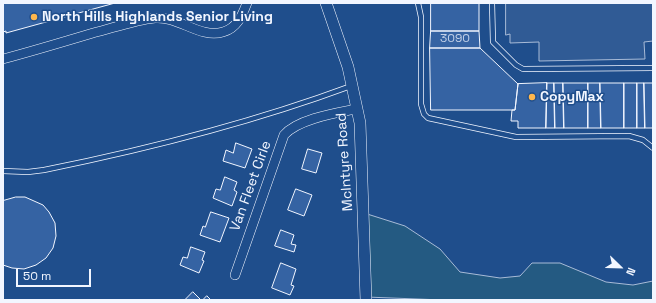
<!DOCTYPE html>
<style>
body{margin:0}
#map{position:relative;width:656px;height:303px;overflow:hidden;background:#1f4e8c;font-family:"Space Grotesk",sans-serif}
canvas{display:block}
.frame{position:absolute;inset:0;border:4px solid #f2f6ff;pointer-events:none}
.north{position:absolute;left:600px;top:247px;width:40px;height:40px;-webkit-text-stroke:3px #1f4e8c;paint-order:stroke;rotate:113deg;font-size:11px;font-weight:700;line-height:16px;text-align:center;color:#f2f6ff}
.north::after{content:'';display:block;margin:auto;width:14px;height:18px;background:#f2f6ff;clip-path:polygon(50% 0,100% 100%,50% 72%,0 100%)}
.scale{position:absolute;left:16px;top:269px;width:75px;height:18px;box-sizing:border-box;border:2px solid #f2f6ff;border-top:0;padding-left:5px;font-size:12px;line-height:14px;white-space:nowrap;color:#f2f6ff;-webkit-text-stroke:3px #1f4e8c;paint-order:stroke}
</style>
<div id="map">
<canvas width="656" height="303"></canvas>
<div class="frame"></div>
<div class="north">N</div>
<div class="scale">50 m</div>
</div>
<script>
const g = document.querySelector('canvas').getContext('2d');
g.lineJoin = 'round';
function fill(path, color) {
  g.fillStyle = color;
  g.fill(path, 'evenodd');
}
function trace(path, color, width, dash) {
  g.strokeStyle = color;
  g.lineWidth = width;
  g.lineCap = dash ? 'butt' : 'round';
  g.setLineDash(dash || []);
  g.stroke(path);
}
function write(font, color, halo, rows, align = 'center') {
  g.font = font + ' "Space Grotesk",sans-serif';
  g.lineWidth = 3;
  g.setLineDash([]);
  g.textBaseline = 'middle';
  g.strokeStyle = halo;
  g.fillStyle = color;
  for (const [text, x, y, turn = 0] of rows) {
    g.save();
    g.translate(x, y);
    g.rotate((+turn || 0) * Math.PI / 180);
    g.textAlign = isNaN(turn) ? turn : align;
    if (halo) g.strokeText(text, 0, 0);
    g.fillText(text, 0, 0);
    g.restore();
  }
}
const green = new Path2D(`
 M364,213L405,226L440,249L460,272L500,278L520,276L532,263H560L606,282L633,285L653,281V300H443L366,297Z`);
fill(green, '#245a82');
trace(green, '#a8bbd7', 1);
const parking = new Path2D(`
 M506,3H653V41L644,42L645,59L539,61V42L510,43V34L506,35Z`);
fill(parking, '#305b95');
trace(parking, '#a8bbd7', 1);
const building = new Path2D(`
 M3,3H115L6,33V31L3,32Z
 M431,3H479V31H431Z
 M431,31H479L480,48H430Z
 M430,48H480L518,84L515,110H431Z
 M547,83H554L555,128H546Z
 M547,83L546,128H518V121H511L512,110H515L518,84Z
 M554,83H563L564,128H555Z
 M563,83H588V128H564Z
 M588,83H600L601,128H588Z
 M600,83H624V128H601Z
 M624,83H637V128H624Z
 M637,83H644L645,128H637Z
 M644,83H653V128H645Z
 M236,143L252,149L245,168L223,161L226,150L233,153Z
 M308,149L322,153L316,173L302,169Z
 M225,177L237,182L234,190L237,192L232,206L213,198L216,189L220,190Z
 M296,189L312,195L304,216L288,210Z
 M16,197H25L43,205L49,212L55,223L56,236L53,248L46,258L36,265L24,269L12,268L3,265V201Z
 M211,212L229,218L220,242L200,235L203,226L205,227Z
 M281,230L294,235L291,244L296,245L294,252L275,246Z
 M191,247L205,252L202,260L204,261L199,273L180,265L183,257L187,258Z
 M281,263L296,269L291,285L294,286L290,295L272,288Z
 M193,292L201,300H185Z
 M207,296L211,300H203Z`);
fill(building, '#3563a3');
trace(building, '#f2f6ff', 1);
const service = new Path2D(`
 M418,3L421,17V104L424,114L428,118L516,137L629,136L643,140L653,148
 M492,3L493,42L516,65L523,69L653,68
 M3,171L28,172L44,170C148,149 251,123 351,86`);
const minor = new Path2D(`
 M3,59C33,51 63,42 93,33C113,28 135,20 155,18C179,16 200,39 223,32C237,28 242,16 247,3
 M235,275L284,135C298,119 336,113 356,109`);
const tertiary = new Path2D(`
 M326,3L348,67L360,123L366,300`);
trace(service, '#f2f6ff', 6);
trace(minor, '#f2f6ff', 10);
trace(tertiary, '#f2f6ff', 12);
trace(service, '#1f4e8c', 4.5);
trace(minor, '#1f4e8c', 9);
trace(tertiary, '#1f4e8c', 11);
for (const [x, y, r, color] of [
 [34,17,4,"#ffb74d"],
 [532,97,4,"#ffb74d"]
]) {
  const dot = new Path2D();
  dot.arc(x, y, r, 0, 2 * Math.PI);
  g.fillStyle = color;
  g.fill(dot);
  trace(dot, '#1f4e8c', 1.5);
}
write('12px', '#c3d1e8', null, [
 ["3090",455,39]
]);
write('bold 14px', '#f2f6ff', '#1f4e8c', [
 ["North Hills Highlands Senior Living",42,17],
 ["CopyMax",540,97]
], 'left');
write('14px', '#f2f6ff', '#1f4e8c', [
 ["McIntyre Road",345,162,-94],
 ["Van Fleet Cirle",251,186,-70]
]);
</script>
